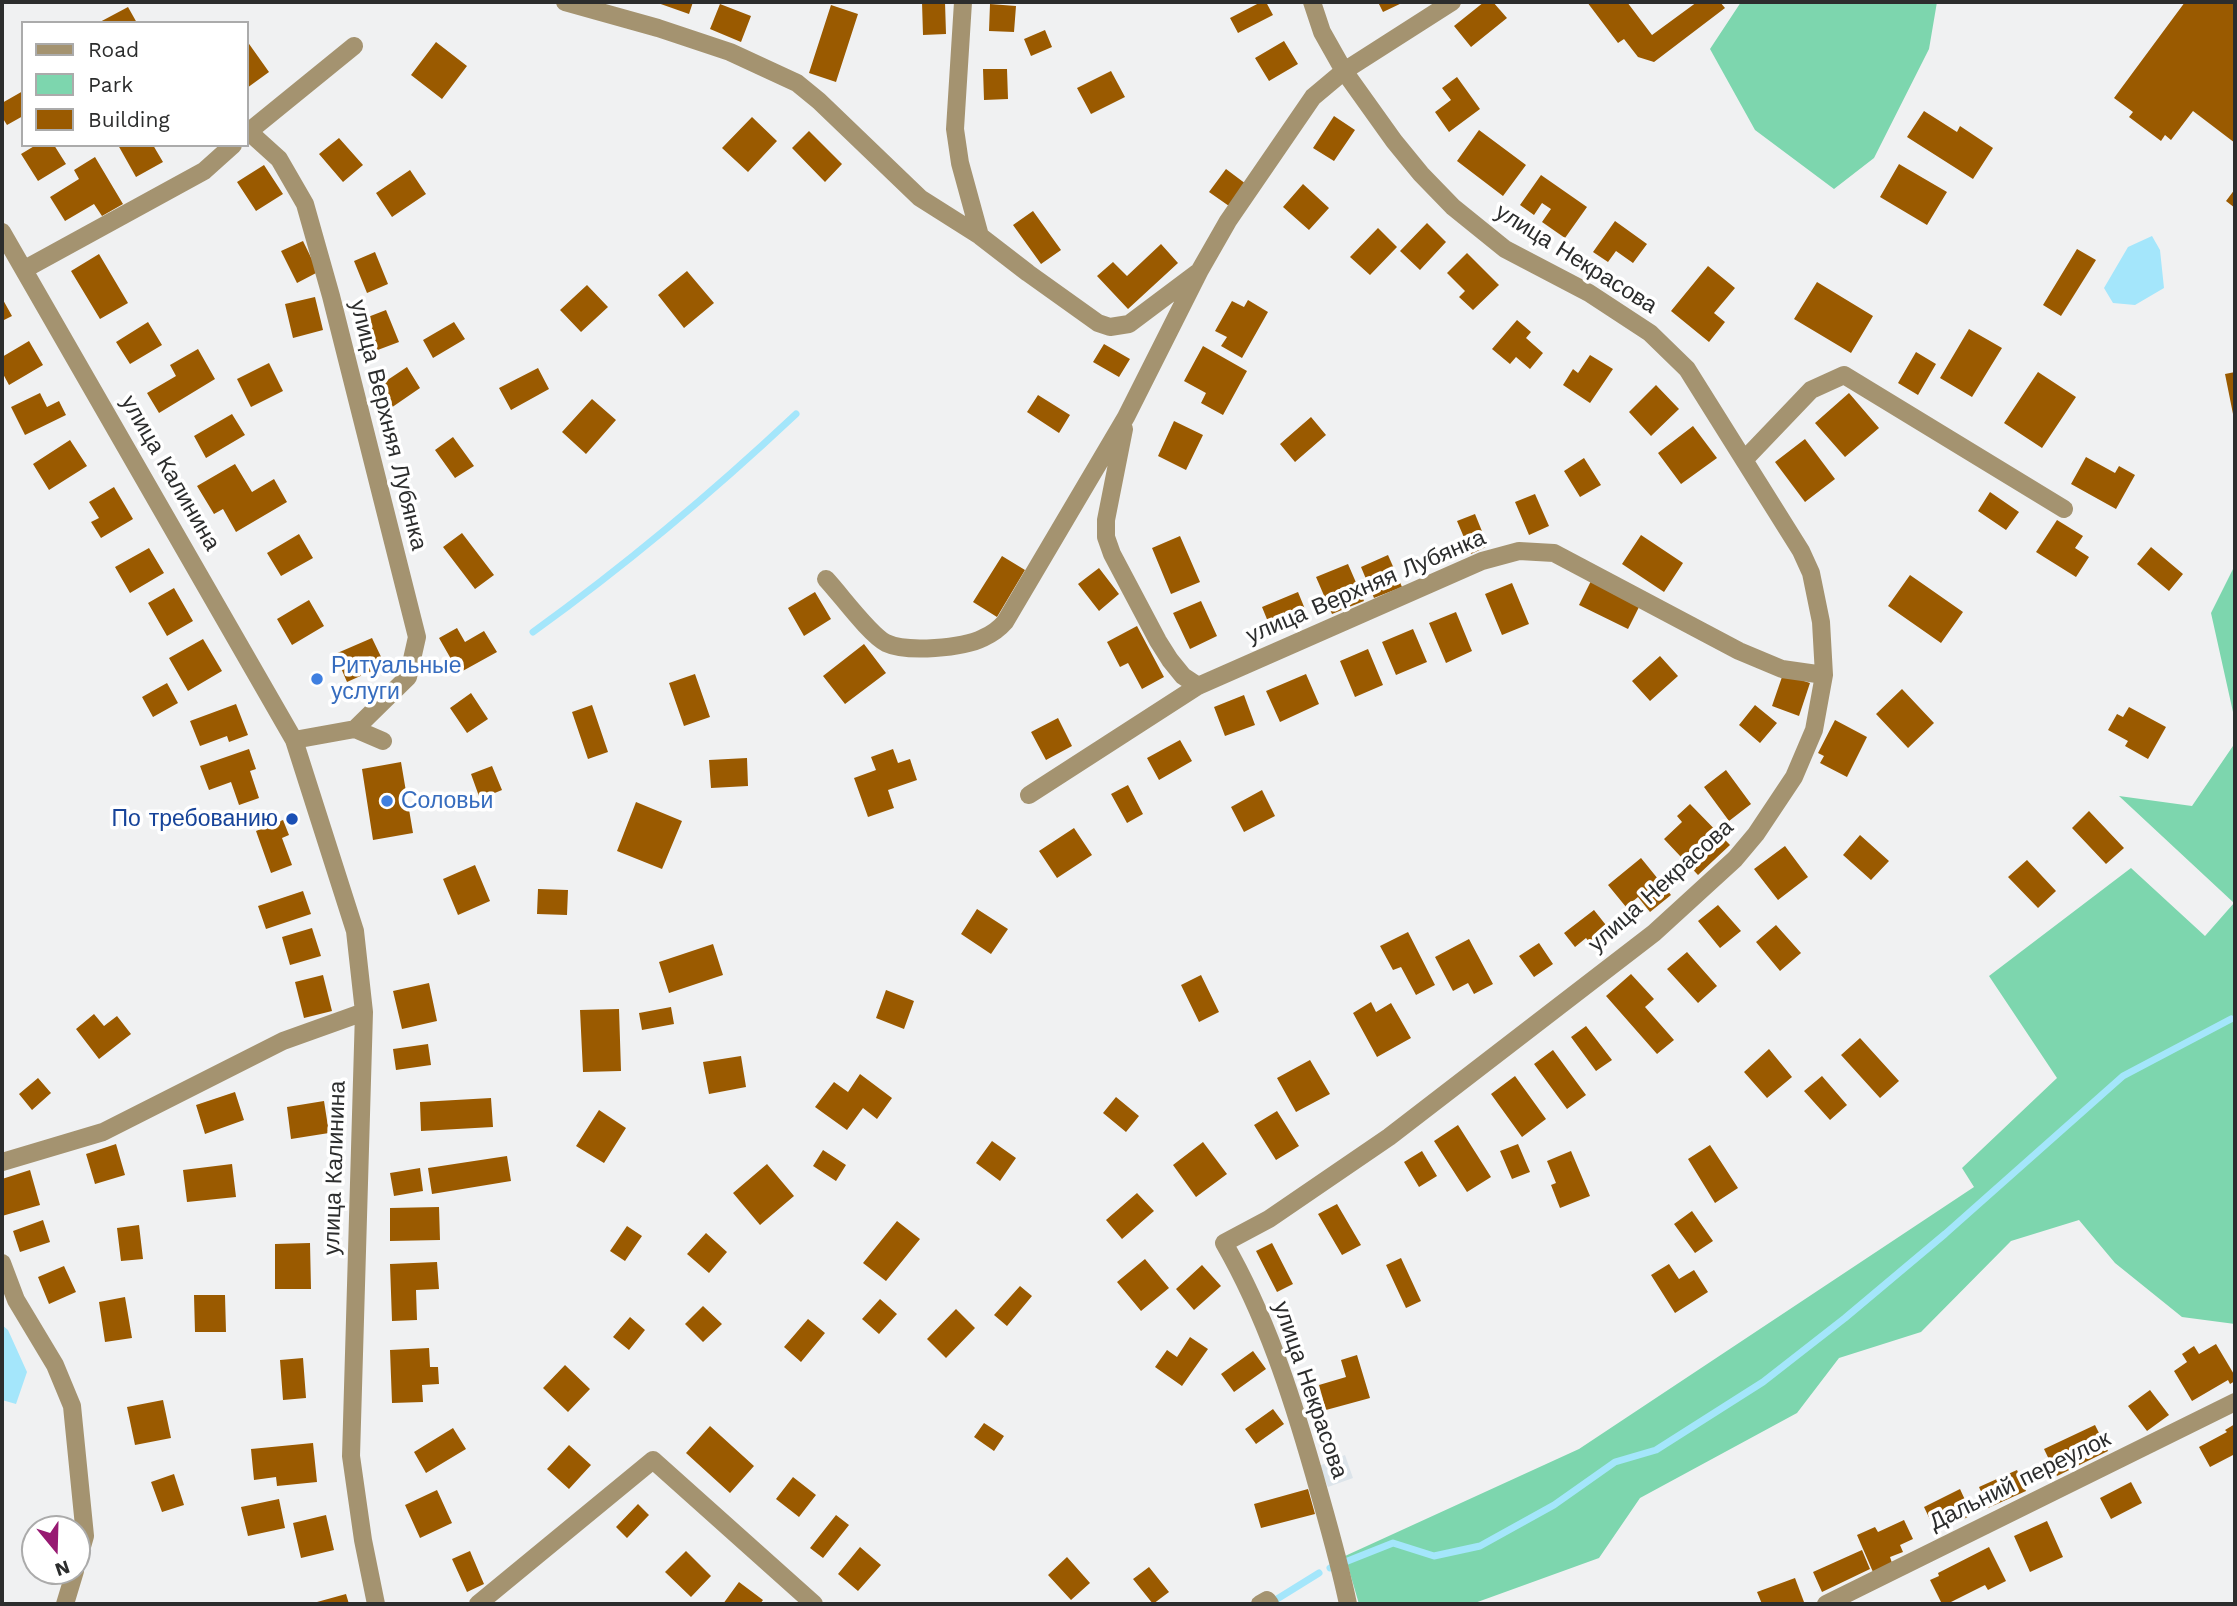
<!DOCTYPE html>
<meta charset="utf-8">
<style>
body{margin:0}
#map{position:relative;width:2237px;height:1606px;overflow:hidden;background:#f0f1f2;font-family:"Work Sans",sans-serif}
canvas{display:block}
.frame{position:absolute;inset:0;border:4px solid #2c2d2d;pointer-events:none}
.legend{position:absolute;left:21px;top:21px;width:228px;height:126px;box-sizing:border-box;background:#fff;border:2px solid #ababab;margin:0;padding:9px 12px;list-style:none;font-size:21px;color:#2c2d2d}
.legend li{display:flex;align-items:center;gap:14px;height:35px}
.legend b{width:35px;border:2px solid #ababab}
.north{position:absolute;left:21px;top:1515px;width:70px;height:70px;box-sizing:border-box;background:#fff;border:2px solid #ababab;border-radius:50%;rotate:161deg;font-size:19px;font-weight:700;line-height:28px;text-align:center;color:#2c2d2d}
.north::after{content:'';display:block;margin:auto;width:24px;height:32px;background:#971a72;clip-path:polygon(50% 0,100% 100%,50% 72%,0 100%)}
</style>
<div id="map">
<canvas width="2237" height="1606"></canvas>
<div class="frame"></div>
<ul class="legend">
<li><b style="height:9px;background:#a49370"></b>Road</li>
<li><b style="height:19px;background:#7dd6ae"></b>Park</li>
<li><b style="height:19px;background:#9a5a00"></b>Building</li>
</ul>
<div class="north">N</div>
</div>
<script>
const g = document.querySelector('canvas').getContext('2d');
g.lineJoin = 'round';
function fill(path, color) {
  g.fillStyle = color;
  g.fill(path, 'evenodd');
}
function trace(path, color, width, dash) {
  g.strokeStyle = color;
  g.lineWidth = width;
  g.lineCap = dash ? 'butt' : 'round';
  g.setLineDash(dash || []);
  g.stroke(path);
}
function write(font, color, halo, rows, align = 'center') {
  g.font = font + ' "Work Sans",sans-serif';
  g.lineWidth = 7;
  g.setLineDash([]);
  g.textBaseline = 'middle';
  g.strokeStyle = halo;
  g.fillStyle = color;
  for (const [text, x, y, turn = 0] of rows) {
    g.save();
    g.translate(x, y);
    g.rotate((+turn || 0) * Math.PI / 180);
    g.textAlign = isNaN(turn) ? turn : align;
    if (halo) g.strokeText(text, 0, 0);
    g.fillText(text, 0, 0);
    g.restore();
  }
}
fill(new Path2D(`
 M1345,1455L1353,1478L1328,1487L1319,1466Z`), '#dce4ea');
fill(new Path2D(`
 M1741,2H1937L1929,49L1874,158L1834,189L1755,130L1710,49Z
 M2235,565V721L2211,613Z
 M2235,743V1324L2182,1317L2115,1263L2079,1220L2011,1241L1921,1332L1839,1358L1797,1413L1640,1498L1599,1558L1472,1604H1359L1345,1556L1579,1449L1974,1187L1962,1168L2057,1078L1989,976L2131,868L2205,936L2234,903L2119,796L2192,806Z`), '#7dd6ae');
fill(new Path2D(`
 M2152,236L2160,250L2164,288L2135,305L2113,303L2104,288L2128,247Z
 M2,1325L8,1330L27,1372L16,1404L2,1400Z`), '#a4e6fb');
trace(new Path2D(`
 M533,632C626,565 713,492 796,414
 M1330,1568L1393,1543L1434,1556L1480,1546L1554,1505L1615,1462L1656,1450L1763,1382L1845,1318L1945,1234L2123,1076L2231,1019
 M1269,1604L1319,1573`), '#a4e6fb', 7);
fill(new Path2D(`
 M655,2H693L689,14Z
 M922,2H945L946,34L923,35Z
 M1261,2H1266L1273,15L1238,33L1230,18Z
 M1378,2H1404L1383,12Z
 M1484,2H1493L1507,18L1471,47L1454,26Z
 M1587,2H1627L1652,35L1697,2H1720L1725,8L1654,62L1638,57L1624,39L1618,43Z
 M2185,2H2235V143L2193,111L2171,140L2165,135L2161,141L2129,117L2133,112L2114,98Z
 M720,4L751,16L741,42L710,29Z
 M990,4L1016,6L1014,32L989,31Z
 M831,5L858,14L836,82L809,73Z
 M128,7L137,23H98Z
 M1045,30L1052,47L1031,56L1024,39Z
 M247,41L269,72L247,88Z
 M1284,41L1298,64L1269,81L1255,58Z
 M436,42L467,66L442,99L411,75Z
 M983,69H1007L1008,99L984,100Z
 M1111,71L1125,97L1091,114L1077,88Z
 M1457,77L1480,109L1449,132L1435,112L1451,100L1442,88Z
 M23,91V116L7,125L2,117V103Z
 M1924,111L1957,132L1960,126L1993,148L1973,179L1907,137Z
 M1334,116L1355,130L1334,161L1313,148Z
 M752,117L777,141L748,172L722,148Z
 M1479,130L1526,165L1503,196L1457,161Z
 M809,131L842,164L825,182L792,148Z
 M339,138L363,165L343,182L319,154Z
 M36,145H54L66,164L38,181L21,154Z
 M118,145H153L163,162L136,177Z
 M95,157L123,204L102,216L94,204L65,221L50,197L79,179L74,170Z
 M1899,164L1947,192L1927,225L1880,197Z
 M264,165L283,194L256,211L237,182Z
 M1226,169L1246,184L1229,206L1209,192Z
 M410,170L426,194L392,217L376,193Z
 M1541,175L1587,207L1565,238L1542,222L1551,209L1542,203L1534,215L1520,205Z
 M1303,184L1329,208L1309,230L1283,207Z
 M2235,189V208L2226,201Z
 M1033,211L1061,250L1041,264L1013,225Z
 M1615,221L1647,244L1633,263L1616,251L1608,262L1593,252Z
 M1427,223L1446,242L1420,270L1400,251Z
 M1378,228L1397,247L1370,275L1350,257Z
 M303,241L318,272L297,283L281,251Z
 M1161,244L1178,263L1128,309L1097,276L1113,262L1127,276Z
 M2077,249L2096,260L2061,316L2043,305Z
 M375,252L388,284L367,293L354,261Z
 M1467,253L1499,285L1473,310L1459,297L1465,291L1447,273Z
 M99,254L128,303L100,319L71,271Z
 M1708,266L1735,288L1714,313L1725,322L1709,342L1671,311Z
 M687,271L714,303L684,328L658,295Z
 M1817,282L1873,316L1851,353L1794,319Z
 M587,285L608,307L581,332L560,310Z
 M315,297L323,330L293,338L285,304Z
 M2,298L12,316L2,321Z
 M1248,300L1268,312L1242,358L1221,346L1227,337L1215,331L1232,301L1244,307Z
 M386,310L399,342L367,354L355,322Z
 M1517,320L1531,332L1526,338L1543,353L1530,369L1516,357L1510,364L1492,349Z
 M148,322L162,345L130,364L116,342Z
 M454,322L465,339L433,358L423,340Z
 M1969,329L2002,348L1972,397L1940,378Z
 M29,341L43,365L9,385L2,372V357Z
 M1104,344L1130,359L1119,377L1093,362Z
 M1203,346L1247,371L1223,415L1201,403L1206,393L1184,381Z
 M198,349L215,379L159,413L147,393L176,376L170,365Z
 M1916,352L1936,364L1918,395L1898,383Z
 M1590,355L1613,369L1590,403L1563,385L1573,369L1578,373Z
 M269,363L283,391L251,407L237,379Z
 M407,367L420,388L388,410L374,389Z
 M538,368L549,389L511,410L499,388Z
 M2038,372L2076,397L2042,448L2004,423Z
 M2235,372V418L2234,419L2225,374Z
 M1656,385L1679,409L1651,436L1629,412Z
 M40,393L47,407L59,401L66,415L25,435L11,407Z
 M1849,393L1879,428L1845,457L1815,423Z
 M1038,395L1070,415L1059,433L1027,412Z
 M592,399L616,420L586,454L562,432Z
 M232,414L245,435L206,458L194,436Z
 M1311,417L1326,435L1295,462L1280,444Z
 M1174,421L1203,435L1186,470L1158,456Z
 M1693,426L1717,458L1681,484L1658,453Z
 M453,437L474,466L455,478L435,450Z
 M1805,439L1835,479L1805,502L1775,462Z
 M70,440L87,466L49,490L33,464Z
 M2086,457L2115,473L2119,466L2135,475L2116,509L2071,484Z
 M1584,458L1601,485L1580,497L1564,471Z
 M235,464L252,492L274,479L287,502L236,532L223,509L214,514L197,486Z
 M114,487L133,519L101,538L91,522L99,518L89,502Z
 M1990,492L2019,512L2006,530L1978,511Z
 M1535,494L1549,526L1529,535L1515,502Z
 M1475,514L1488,546L1471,554L1457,521Z
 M2057,520L2083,536L2075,548L2089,557L2076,577L2036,552Z
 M462,533L494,575L475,589L443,547Z
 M299,534L313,558L281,576L267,553Z
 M1641,535L1683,563L1664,592L1622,564Z
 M1180,536L1200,582L1171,594L1152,548Z
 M2151,547L2183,574L2169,591L2137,564Z
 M149,548L164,573L130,593L115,567Z
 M1388,555L1402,587L1374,598L1361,567Z
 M1002,556L1025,570L997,617L973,602Z
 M1348,564L1364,601L1332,614L1316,577Z
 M1099,568L1119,594L1099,611L1078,584Z
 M1910,575L1963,612L1941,643L1888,606Z
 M1591,581L1640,605L1628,629L1579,605Z
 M1512,583L1529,624L1502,635L1485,594Z
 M174,588L193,621L167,636L148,603Z
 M815,592L831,619L804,636L788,608Z
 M1298,592L1309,619L1273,634L1262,607Z
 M309,600L324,626L292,645L277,619Z
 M1201,601L1217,636L1190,649L1173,613Z
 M1456,612L1472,651L1446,663L1429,623Z
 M1137,626L1164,677L1142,689L1128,663L1120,667L1107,642Z
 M457,628L465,642L484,631L497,652L459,673L439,638Z
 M1413,629L1427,662L1396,675L1382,642Z
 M372,638L385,665L347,682L335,654Z
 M203,639L222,671L188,691L169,658Z
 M864,644L886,673L845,704L823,676Z
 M1368,649L1383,685L1355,697L1340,661Z
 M1660,656L1678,676L1650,701L1632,681Z
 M695,674L710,717L684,726L669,683Z
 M1306,674L1319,704L1280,722L1266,691Z
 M1783,674L1810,683L1799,716L1772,706Z
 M167,683L178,703L153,717L142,697Z
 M1902,689L1934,723L1908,748L1876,714Z
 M471,693L488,719L467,733L450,708Z
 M1244,695L1255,725L1225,736L1214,707Z
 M236,704L248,735L229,742L227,736L200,746L190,721Z
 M592,705L608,752L588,759L572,712Z
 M1755,705L1777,723L1760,743L1739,725Z
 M2129,707L2166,727L2148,759L2125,746L2128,741L2108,730L2117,714L2123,717Z
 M1058,718L1072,746L1046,760L1031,732Z
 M1835,720L1867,737L1847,777L1820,763L1824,756L1818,753Z
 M1180,740L1192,761L1159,780L1147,758Z
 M249,749L256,769L250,771L259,798L239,805L231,782L209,790L200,766Z
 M893,749L898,763L910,759L917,780L888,790L894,808L868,817L854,778L876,770L871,757Z
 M747,758L748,786L711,788L709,760Z
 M401,762L413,833L373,840L362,769Z
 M492,766L502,790L480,799L471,774Z
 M1726,770L1751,804L1729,821L1704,787Z
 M1128,785L1143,814L1127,823L1111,794Z
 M1262,790L1275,816L1244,832L1231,807Z
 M636,802L682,821L662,869L617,851Z
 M1690,804L1730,845L1698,875L1664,839L1682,822L1677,816Z
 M2089,811L2124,848L2106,864L2072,828Z
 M283,820L289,835L282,838L292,865L271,873L256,831Z
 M1074,828L1092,855L1057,878L1039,851Z
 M1860,835L1889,861L1871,880L1843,855Z
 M1785,846L1808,877L1778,900L1754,869Z
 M1641,858L1671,895L1650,912L1638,897L1626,907L1608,885Z
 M2027,860L2056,891L2038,908L2008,877Z
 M475,865L490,901L458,915L443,879Z
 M538,889L568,890L567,915L537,914Z
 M303,891L311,914L266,929L258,906Z
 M1718,905L1741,931L1720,948L1698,921Z
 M977,909L1008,929L991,954L961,934Z
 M1594,910L1613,934L1594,948L1586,938L1575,947L1564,933Z
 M1776,925L1801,953L1780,971L1756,942Z
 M312,928L321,956L290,965L282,937Z
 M1408,932L1435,985L1416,995L1401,967L1393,970L1380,946Z
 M1469,939L1493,984L1474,994L1468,983L1453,991L1435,957Z
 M1539,943L1553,964L1534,977L1519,956Z
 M713,944L723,975L669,993L659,962Z
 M1687,952L1717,986L1698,1003L1667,969Z
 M1631,974L1654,999L1645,1007L1674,1040L1657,1054L1606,996Z
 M323,975L332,1011L304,1018L295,982Z
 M1201,975L1219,1012L1199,1022L1181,985Z
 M429,983L437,1021L402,1029L393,991Z
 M886,990L914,1001L904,1029L876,1018Z
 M1371,1002L1376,1012L1391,1003L1411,1038L1377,1057L1353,1013Z
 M671,1007L674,1024L642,1030L639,1013Z
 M619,1009L621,1071L583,1072L580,1010Z
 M94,1014L104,1026L117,1016L131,1034L99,1059L76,1029Z
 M1586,1026L1612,1060L1596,1071L1571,1037Z
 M1860,1038L1899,1081L1880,1098L1841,1055Z
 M428,1044L431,1065L396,1070L393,1049Z
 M1769,1049L1792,1077L1767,1098L1744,1072Z
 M1553,1050L1586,1095L1567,1109L1534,1064Z
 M741,1056L746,1087L709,1094L703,1062Z
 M1310,1060L1330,1094L1296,1112L1277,1078Z
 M860,1074L892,1098L877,1119L863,1108L847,1130L815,1107L834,1082L848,1092Z
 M1515,1076L1546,1119L1522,1137L1491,1094Z
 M1822,1076L1847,1105L1830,1120L1804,1091Z
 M38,1078L51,1093L32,1110L19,1094Z
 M235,1092L244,1120L205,1134L196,1105Z
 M1116,1097L1139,1116L1126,1132L1103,1113Z
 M491,1098L493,1127L421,1131L420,1102Z
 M324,1101L329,1133L291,1139L287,1107Z
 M599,1110L626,1128L604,1163L576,1146Z
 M1277,1111L1299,1146L1276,1160L1254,1125Z
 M1458,1125L1491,1177L1467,1192L1434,1141Z
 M992,1141L1016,1158L1000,1181L976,1163Z
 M1203,1142L1227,1174L1196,1197L1173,1165Z
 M116,1144L125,1175L95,1184L86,1154Z
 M1518,1144L1530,1172L1512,1179L1500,1151Z
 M1710,1145L1738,1188L1715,1203L1688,1159Z
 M823,1150L846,1165L836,1181L813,1166Z
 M1422,1151L1437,1176L1419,1187L1404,1162Z
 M1571,1151L1590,1196L1560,1208L1551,1185L1556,1183L1547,1161Z
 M507,1156L511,1181L432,1194L428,1168Z
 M232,1164L236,1197L187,1202L183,1170Z
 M767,1164L794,1196L760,1225L733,1193Z
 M420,1168L423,1191L394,1196L390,1173Z
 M30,1170L40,1205L2,1216V1179Z
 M1137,1193L1154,1211L1122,1239L1106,1220Z
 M1337,1204L1361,1245L1342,1255L1318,1214Z
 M439,1207L440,1240L390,1241V1208Z
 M1692,1211L1713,1241L1695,1253L1674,1224Z
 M43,1220L50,1242L20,1252L13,1231Z
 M897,1221L920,1239L886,1281L863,1263Z
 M139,1225L143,1259L121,1261L117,1228Z
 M627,1226L642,1236L625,1261L610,1251Z
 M706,1233L727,1252L709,1273L687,1254Z
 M310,1243L311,1289H275V1244Z
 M1272,1243L1293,1284L1277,1292L1256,1251Z
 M1401,1258L1421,1301L1406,1308L1386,1265Z
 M1145,1259L1169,1288L1141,1311L1117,1282Z
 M437,1262L439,1289L416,1290L417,1320L392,1321L390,1264Z
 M1669,1264L1679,1279L1694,1270L1708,1292L1675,1313L1651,1275Z
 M1202,1265L1221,1286L1194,1310L1176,1289Z
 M64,1266L76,1292L49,1304L38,1277Z
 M1020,1286L1032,1296L1007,1326L994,1315Z
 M194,1295H225L226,1332H195Z
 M125,1297L132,1338L105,1342L99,1302Z
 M880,1299L897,1314L879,1334L862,1319Z
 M703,1306L722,1324L703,1342L685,1324Z
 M956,1309L975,1328L946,1358L927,1339Z
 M630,1317L645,1330L629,1350L613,1337Z
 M808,1319L825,1333L801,1362L784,1347Z
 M1190,1337L1208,1349L1182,1386L1155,1367L1167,1350L1177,1357Z
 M2216,1344L2235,1376V1381L2230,1384L2228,1380L2192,1401L2174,1371L2187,1362L2182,1354L2194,1346L2199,1354Z
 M429,1348L430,1367H438L439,1384L422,1385L423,1402L392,1403L390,1350Z
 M1253,1351L1266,1369L1234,1392L1221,1374Z
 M1357,1355L1370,1398L1326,1410L1319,1385L1346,1377L1341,1360Z
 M303,1358L306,1398L283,1400L280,1360Z
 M565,1365L590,1389L568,1412L543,1388Z
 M2150,1390L2169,1415L2147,1431L2128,1406Z
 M163,1400L171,1438L135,1445L127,1407Z
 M1273,1409L1284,1424L1256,1444L1245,1429Z
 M984,1423L1004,1436L994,1451L974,1437Z
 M2235,1424V1454L2210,1467L2199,1447L2227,1432L2225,1430Z
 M2095,1425L2108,1451L2057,1476L2044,1449Z
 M710,1426L754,1466L730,1493L686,1453Z
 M453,1428L466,1449L426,1473L414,1452Z
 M313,1443L317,1482L277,1486L276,1477L254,1480L251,1449Z
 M569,1445L591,1465L569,1489L547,1469Z
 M2017,1470L2026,1491L1988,1508L1979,1487Z
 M174,1474L184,1505L162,1512L151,1482Z
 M793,1477L816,1495L799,1517L776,1499Z
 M2131,1482L2142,1503L2111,1519L2100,1498Z
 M1308,1489L1315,1514L1261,1528L1254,1504Z
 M1960,1489L1972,1515L1936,1532L1924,1507Z
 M437,1490L452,1523L420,1538L405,1505Z
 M279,1499L285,1528L248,1536L241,1507Z
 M638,1504L649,1515L627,1538L616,1527Z
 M326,1515L334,1550L301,1558L293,1523Z
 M836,1515L849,1525L823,1558L810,1548Z
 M1904,1520L1913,1539L1900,1545L1903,1552L1890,1557L1892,1563L1873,1572L1857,1535L1875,1527L1878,1532Z
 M2047,1521L2063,1557L2030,1572L2014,1536Z
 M860,1547L881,1565L858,1591L838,1574Z
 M1989,1547L2006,1581L1988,1590L1985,1585L1947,1604H1942L1930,1580L1939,1576L1938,1573Z
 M1862,1550L1870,1569L1822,1592L1813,1572Z
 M470,1551L484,1584L467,1592L452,1559Z
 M686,1551L711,1576L691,1597L665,1572Z
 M1067,1557L1090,1583L1071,1600L1048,1575Z
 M1149,1567L1169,1592L1153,1604L1133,1579Z
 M1795,1578L1804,1602L1798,1604H1762L1757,1592Z
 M739,1582L763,1600L760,1604H723Z
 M346,1594L349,1604H318L317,1602Z`), '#9a5a00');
trace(new Path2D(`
 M565,2L658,28L730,52L797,83L819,101L920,198L980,236L1028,273L1098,323L1110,327L1129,324L1197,273
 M963,2L955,129L960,163L980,236
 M1312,2L1322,32L1344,71L1394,141L1421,174L1453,207L1505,249L1589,293L1650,333L1687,369L1801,551L1811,573L1821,622L1824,675L1814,730L1794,777L1756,834L1735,859L1654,933L1389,1137L1269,1219L1224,1243C1266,1316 1291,1394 1314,1474C1326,1517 1339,1560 1348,1604
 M248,131L279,159L305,204L331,296L417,637L408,677L355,729
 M247,133L354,46
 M2,232L294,740L355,931L364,1012L351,1456L363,1540L376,1604
 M25,269L204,171L233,145
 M1124,429L1106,520V537L1112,554L1158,641L1170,660L1183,676L1198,686
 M1745,459L1811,390L1844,375L2064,509
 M826,579C841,595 869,634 886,643C907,653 963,648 983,638C992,634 999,629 1005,622L1126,417L1200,270L1228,221L1313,97L1344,71L1452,2
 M294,740L355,729L383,741
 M1029,795L1198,686L1482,561L1519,551L1554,553L1739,651L1782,669L1824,675
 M2,1162L103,1132L283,1041L364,1012
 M2,1263L16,1300L55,1365L72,1406L85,1536L77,1564
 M65,1604L75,1571
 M478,1604L653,1460L814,1604
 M1260,1604L1267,1600L1270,1604
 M1826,1604L2235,1402`), '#a49370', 18);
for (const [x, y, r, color] of [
 [317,679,7,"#3f7fe0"],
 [387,801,7,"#3f7fe0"],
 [292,819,7,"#1a4fb4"]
]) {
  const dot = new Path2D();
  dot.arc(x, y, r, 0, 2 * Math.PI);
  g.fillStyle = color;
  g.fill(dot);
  trace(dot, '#fff', 2.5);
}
write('23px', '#2c2d2d', '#fff', [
 ["улица Некрасова",1576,259,32],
 ["улица Верхняя Лубянка",388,425,76],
 ["улица Калинина",170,473,60],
 ["улица Верхняя Лубянка",1366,587,-23],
 ["улица Некрасова",1661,886,-42],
 ["улица Калинина",335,1168,-88],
 ["улица Некрасова",1310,1390,71],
 ["Дальний переулок",2020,1481,-26]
]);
write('23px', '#366cbe', '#fff', [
 ["Ритуальные",331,666],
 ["услуги",331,692],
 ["Соловьи",401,801]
], 'left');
write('23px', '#164399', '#fff', [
 ["По требованию",278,819]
], 'right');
</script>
